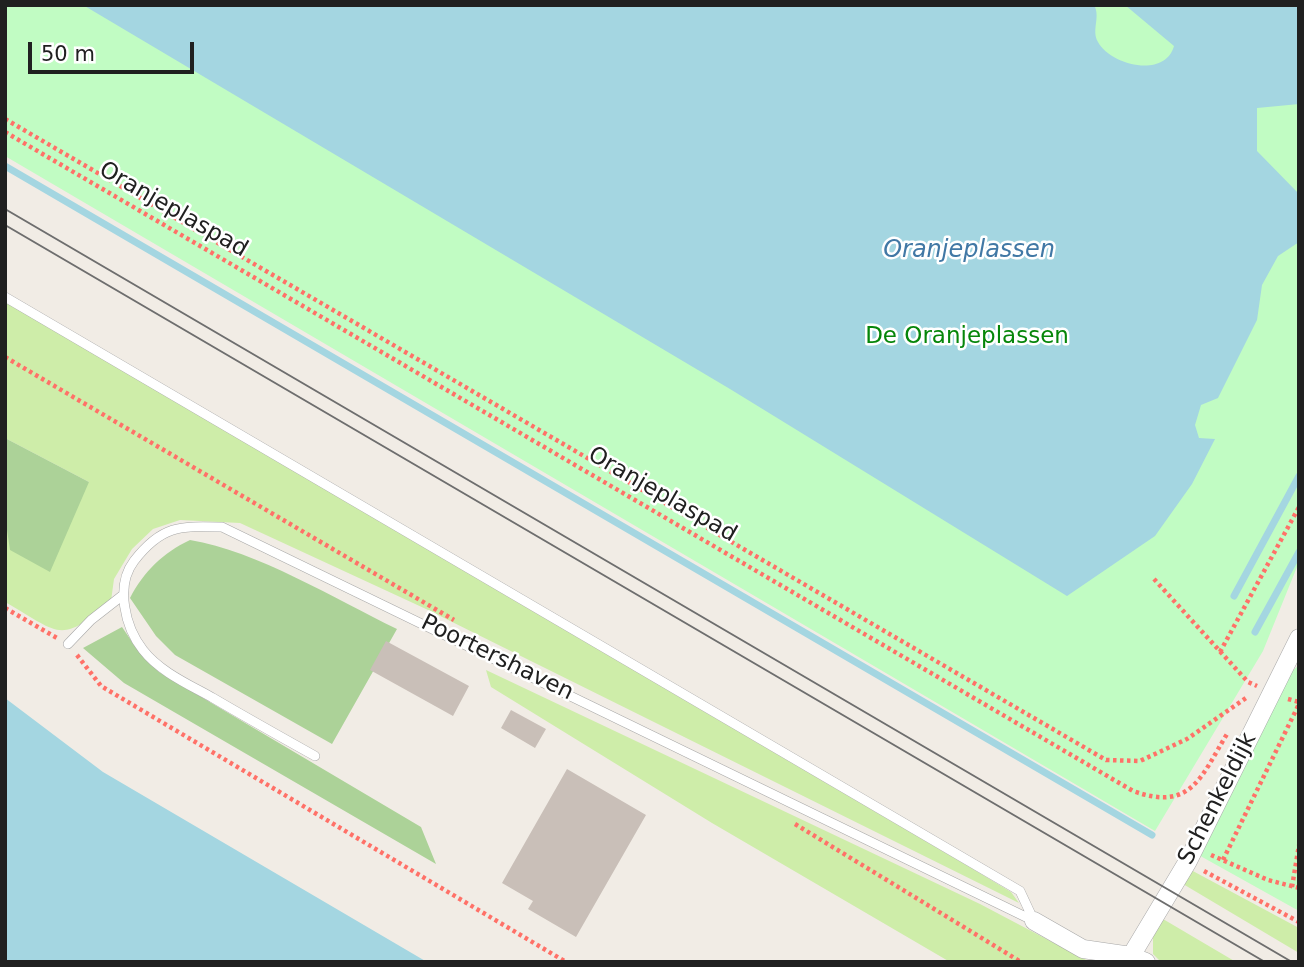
<!DOCTYPE html>
<style>
body{margin:0}
#map{position:relative;width:1304px;height:967px;overflow:hidden;background:#f1ece5;font-family:"DejaVu Sans",sans-serif}
canvas{display:block}
.frame{position:absolute;inset:0;border:7px solid #202020;pointer-events:none}
.scale{position:absolute;left:28px;top:42px;width:166px;height:32px;box-sizing:border-box;border:4px solid #202020;border-top:0;padding-left:9px;font-size:21px;line-height:24px;white-space:nowrap;color:#202020;-webkit-text-stroke:5px #fff;paint-order:stroke}
</style>
<div id="map">
<canvas width="1304" height="967"></canvas>
<div class="frame"></div>
<div class="scale">50 m</div>
</div>
<script>
const g = document.querySelector('canvas').getContext('2d');
g.lineJoin = 'round';
function fill(path, color) {
  g.fillStyle = color;
  g.fill(path, 'evenodd');
}
function trace(path, color, width, dash) {
  g.strokeStyle = color;
  g.lineWidth = width;
  g.lineCap = dash ? 'butt' : 'round';
  g.setLineDash(dash || []);
  g.stroke(path);
}
function write(font, color, halo, rows, align = 'center') {
  g.font = font + ' "DejaVu Sans",sans-serif';
  g.lineWidth = 5;
  g.setLineDash([]);
  g.textBaseline = 'middle';
  g.strokeStyle = halo;
  g.fillStyle = color;
  for (const [text, x, y, turn = 0] of rows) {
    g.save();
    g.translate(x, y);
    g.rotate((+turn || 0) * Math.PI / 180);
    g.textAlign = isNaN(turn) ? turn : align;
    if (halo) g.strokeText(text, 0, 0);
    g.fillText(text, 0, 0);
    g.restore();
  }
}
fill(new Path2D(`
 M5,302L968,866L1011,892L1019,903L426,609L240,523L180,520L153,529L132,549L114,579L111,601C59,646 60,633 5,602V516L89,482L5,438Z
 M486,670L980,904L1090,962H950L712,823L491,687Z
 M1191,870L1299,928V953L1183,884Z
 M1163,919L1236,962H1161L1153,954V937Z`), '#ceeda9');
fill(new Path2D(`
 M5,438L89,482L50,572L10,550L5,516Z
 M190,540C257,551 335,599 397,629L332,744L175,655L156,636L130,598C144,571 163,553 190,540Z
 M122,627L139,652L159,672L421,827L436,864L124,683L83,648Z`), '#acd298');
fill(new Path2D(`
 M5,5H1299V562L1263,651L1155,831L5,156Z
 M1299,665V911L1195,853L1290,673Z`), '#c1fcc3');
fill(new Path2D(`
 M83,5H1094C1101,17 1091,30 1098,42C1110,65 1165,79 1174,46L1125,5H1299V104L1257,108V151L1299,194V242L1278,256L1262,285L1257,320L1218,398L1201,405L1195,425L1199,438L1215,439L1192,484L1155,536L1067,596L730,389Z
 M5,698L103,772L427,962H5Z`), '#a4d6e1');
trace(new Path2D(`
 M5,166L1152,835
 M1234,596L1299,476
 M1255,632L1299,552`), '#a4d6e1', 7);
fill(new Path2D(`
 M386,641L469,686L453,716L370,670Z
 M511,710L546,729L535,748L501,728Z
 M567,769L646,815L576,937L528,909L533,901L502,883Z`), '#c9bfb8');
const service = new Path2D(`
 M5,297L1020,891L1034,921
 M68,644L91,620L123,595
 M315,756C281,737 247,718 213,698C190,685 160,672 143,650C125,627 115,586 134,561C162,525 180,526 222,527L1034,921`);
const minor = new Path2D(`
 M1034,921L1083,949L1131,956L1146,962
 M1131,956L1188,861L1299,638`);
trace(service, '#a7a7a7', 10);
trace(minor, '#a7a7a7', 19);
trace(new Path2D(`
 M5,119L1106,760L1140,761L1187,739L1246,698
 M5,132L1133,791C1191,812 1201,777 1227,734
 M5,357L454,620
 M1154,579L1248,682L1257,686
 M5,608L57,638
 M1220,652L1299,507
 M77,655L101,686L566,962
 M1288,699L1299,702
 M795,824L1021,962
 M1211,855L1268,880L1299,888
 M1223,860L1299,704
 M1204,871L1299,922
 M1292,887L1299,845`), '#ff7168', 4.5, [3.5, 3.5]);
trace(service, '#fff', 9);
trace(minor, '#fff', 18);
trace(new Path2D(`
 M5,209L1292,962
 M5,225L1265,962`), '#6e6e6e', 2);
write('23px', '#202020', '#fff', [
 ["Oranjeplaspad",173,210,30],
 ["Oranjeplaspad",662,495,30],
 ["Poortershaven",497,658,26],
 ["Schenkeldijk",1218,799,-63]
]);
write('23px', '#06860a', '#fff', [
 ["De Oranjeplassen",967,337]
]);
write('italic 24px', '#4178a5', '#fff', [
 ["Oranjeplassen",969,251]
]);
</script>
